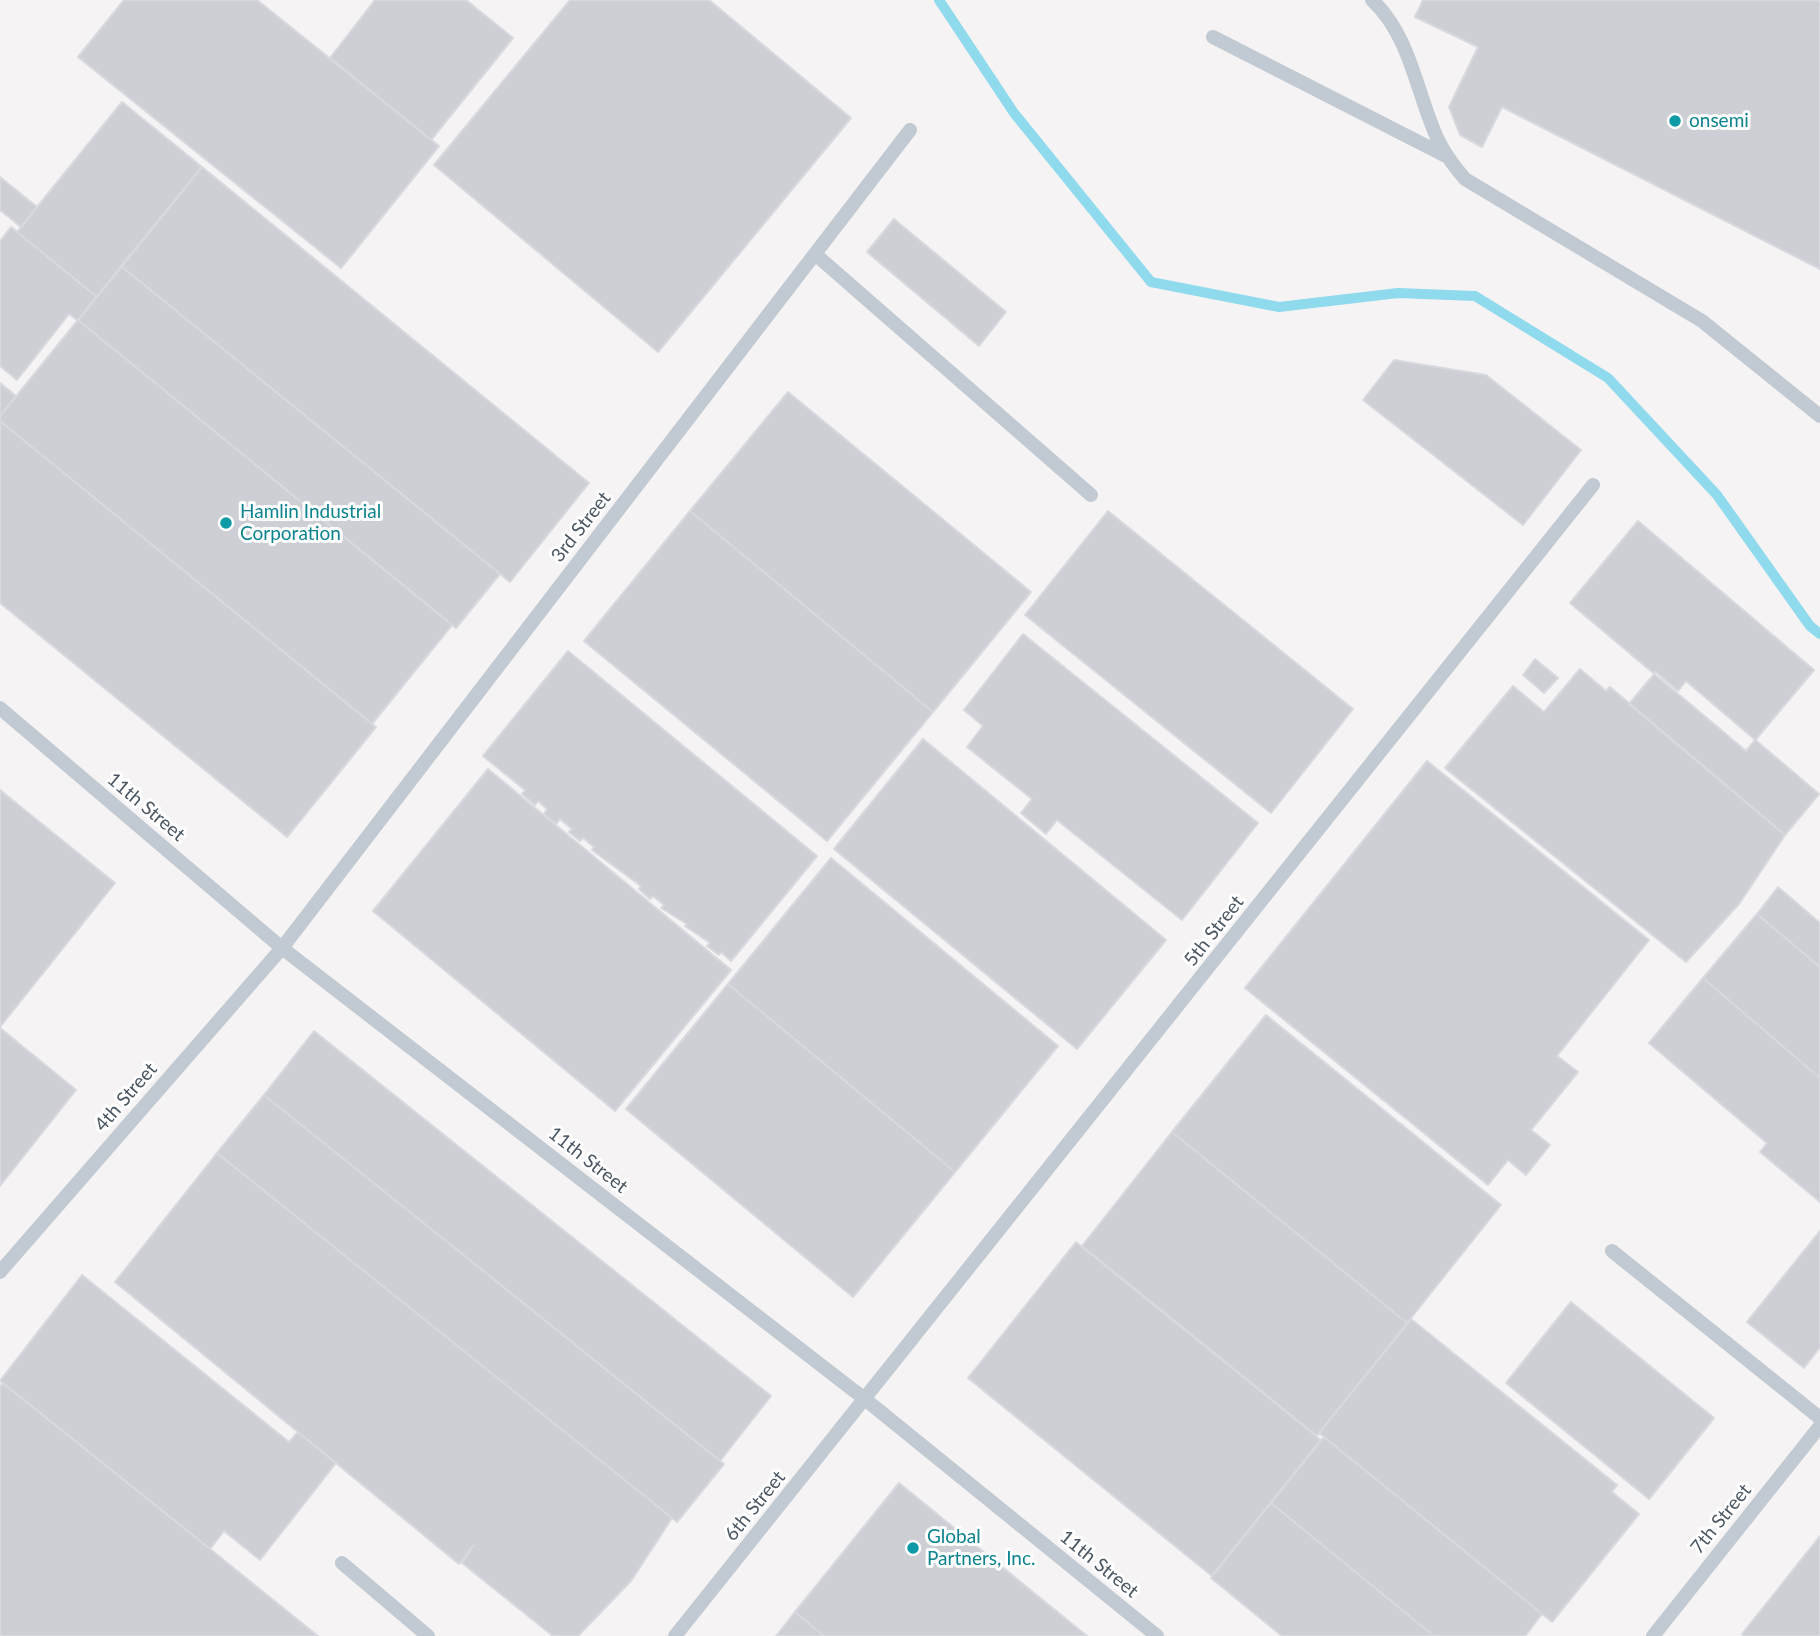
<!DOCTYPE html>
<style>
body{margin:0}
canvas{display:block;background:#f5f3f3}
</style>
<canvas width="1820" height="1636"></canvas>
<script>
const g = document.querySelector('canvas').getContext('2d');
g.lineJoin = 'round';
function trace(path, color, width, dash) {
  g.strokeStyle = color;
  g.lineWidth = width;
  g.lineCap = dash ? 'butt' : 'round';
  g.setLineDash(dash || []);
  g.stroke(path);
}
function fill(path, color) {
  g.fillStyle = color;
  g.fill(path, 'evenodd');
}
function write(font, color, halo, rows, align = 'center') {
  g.font = font + ' Lato,sans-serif';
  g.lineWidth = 6;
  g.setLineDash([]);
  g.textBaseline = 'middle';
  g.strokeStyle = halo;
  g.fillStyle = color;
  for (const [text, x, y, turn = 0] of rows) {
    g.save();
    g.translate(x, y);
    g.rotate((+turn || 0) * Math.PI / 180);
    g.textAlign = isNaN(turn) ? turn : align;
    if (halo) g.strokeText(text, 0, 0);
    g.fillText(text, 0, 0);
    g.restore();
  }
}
trace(new Path2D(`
 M939,0L1014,113L1151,282L1279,307L1398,293L1475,296L1608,378L1717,495L1810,626L1820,634`), '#90daee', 10);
const building = new Path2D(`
 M124,0H257L439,146L341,268L78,57Z
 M375,0H466L513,38L431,140L330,58Z
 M570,0H709L851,118L658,352L434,165Z
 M1423,0H1820V269L1502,107L1482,147L1460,135L1449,107L1478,47L1415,17Z
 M122,102L202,167L97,297L17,232Z
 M202,167L589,483L510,582L121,266Z
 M0,177L37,207L21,227L0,210Z
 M894,219L1006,312L979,346L867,252Z
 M11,227L97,297L78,321L69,314L17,380L0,366V241Z
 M121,266L500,574L456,628L78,320Z
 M78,320L452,625L372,724L0,421V416Z
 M1394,360L1486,375L1581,450L1523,525L1363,400Z
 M0,383L16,396L0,416Z
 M788,392L1031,592L933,712L690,511Z
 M0,421L376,727L287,837L0,603Z
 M690,511L933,712L827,841L584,641Z
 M1108,511L1353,709L1271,813L1025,615Z
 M1638,521L1814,670L1746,751L1570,603Z
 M1023,634L1258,823L1182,920L1057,820L1046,834L1021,813L1032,799L967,747L983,726L964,710Z
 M568,651L817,856L731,961L721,952L719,955L707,946L710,943L685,926L687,924L661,908L664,905L653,896L650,899L639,889L641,886L592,850L594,847L583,838L580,841L569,832L572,829L560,819L556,824L544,814L547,809L538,801L535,805L522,794L525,790L483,756Z
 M1535,659L1558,678L1544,693L1523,675Z
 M1580,669L1606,691L1610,687L1785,835L1739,904L1686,962L1445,768L1513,686L1544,712Z
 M1656,672L1678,691L1686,681L1819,794L1785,835L1629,704Z
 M923,739L1166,940L1077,1049L834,849Z
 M1427,761L1649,940L1557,1056L1578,1072L1531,1130L1550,1145L1526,1175L1508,1160L1488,1185L1245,988Z
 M488,769L731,970L615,1111L373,911Z
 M0,790L115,883L0,1027Z
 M831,858L1058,1046L955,1172L728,984Z
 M1778,887L1820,923V967L1757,914Z
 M1757,914L1820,967V1078L1703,978Z
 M1703,978L1820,1078V1202L1760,1152L1767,1143L1649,1043Z
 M728,984L955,1172L853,1297L626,1109Z
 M1266,1015L1501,1205L1407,1323L1172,1132Z
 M0,1028L76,1090L0,1186Z
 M314,1031L771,1396L720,1461L264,1095Z
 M264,1095L724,1464L677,1522L217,1153Z
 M1172,1132L1407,1323L1317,1436L1082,1246Z
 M217,1153L672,1518L631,1581L578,1636H553L462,1563L473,1546L459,1564L115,1282Z
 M1820,1231V1347L1804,1368L1747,1322Z
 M1076,1242L1321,1440L1212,1576L968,1378Z
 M82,1275L289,1442L298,1432L336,1463L260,1560L224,1531L210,1549L0,1381Z
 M1571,1302L1714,1418L1649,1499L1506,1383Z
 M1411,1319L1617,1485L1612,1492L1639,1514L1552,1622L1319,1433Z
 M3,1383L210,1549L318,1636H0V1387Z
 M1324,1437L1542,1614L1525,1636H1434L1271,1503Z
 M899,1483L1087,1636H824L795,1612Z
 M1271,1503L1434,1636H1282L1211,1578Z
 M1820,1536V1636H1744L1742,1634Z
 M795,1612L824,1636H776Z`);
fill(building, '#cdcfd5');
trace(building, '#d7d9de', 2);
trace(new Path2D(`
 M1372,0C1409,34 1416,89 1435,133C1442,151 1453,165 1465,179L1702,321L1820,416
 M1213,37L1446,156
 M815,254L1091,495
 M0,708L282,948L866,1400L1157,1636
 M1612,1251L1820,1418
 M0,1272L282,948L910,130
 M342,1563L428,1636
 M675,1636L1593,485
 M1653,1636L1820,1426`), '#c1cad2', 14);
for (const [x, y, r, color] of [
 [1675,121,7,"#0f9aa8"],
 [226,523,7,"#0f9aa8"],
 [913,1548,7,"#0f9aa8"]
]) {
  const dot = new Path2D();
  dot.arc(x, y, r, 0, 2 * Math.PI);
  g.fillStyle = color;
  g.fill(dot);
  trace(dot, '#fff', 2.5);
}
write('19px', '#0d838f', '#fff', [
 ["onsemi",1689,121],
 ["Hamlin Industrial",240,512],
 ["Corporation",240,534],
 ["Global",927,1537],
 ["Partners, Inc.",927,1559]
], 'left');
write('19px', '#4a5661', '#fff', [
 ["3rd Street",581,527,-52],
 ["11th Street",146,807,40],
 ["5th Street",1214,931,-52],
 ["4th Street",126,1097,-49],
 ["11th Street",588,1160,38],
 ["6th Street",755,1506,-51],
 ["7th Street",1721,1519,-51],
 ["11th Street",1099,1564,39]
]);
</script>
